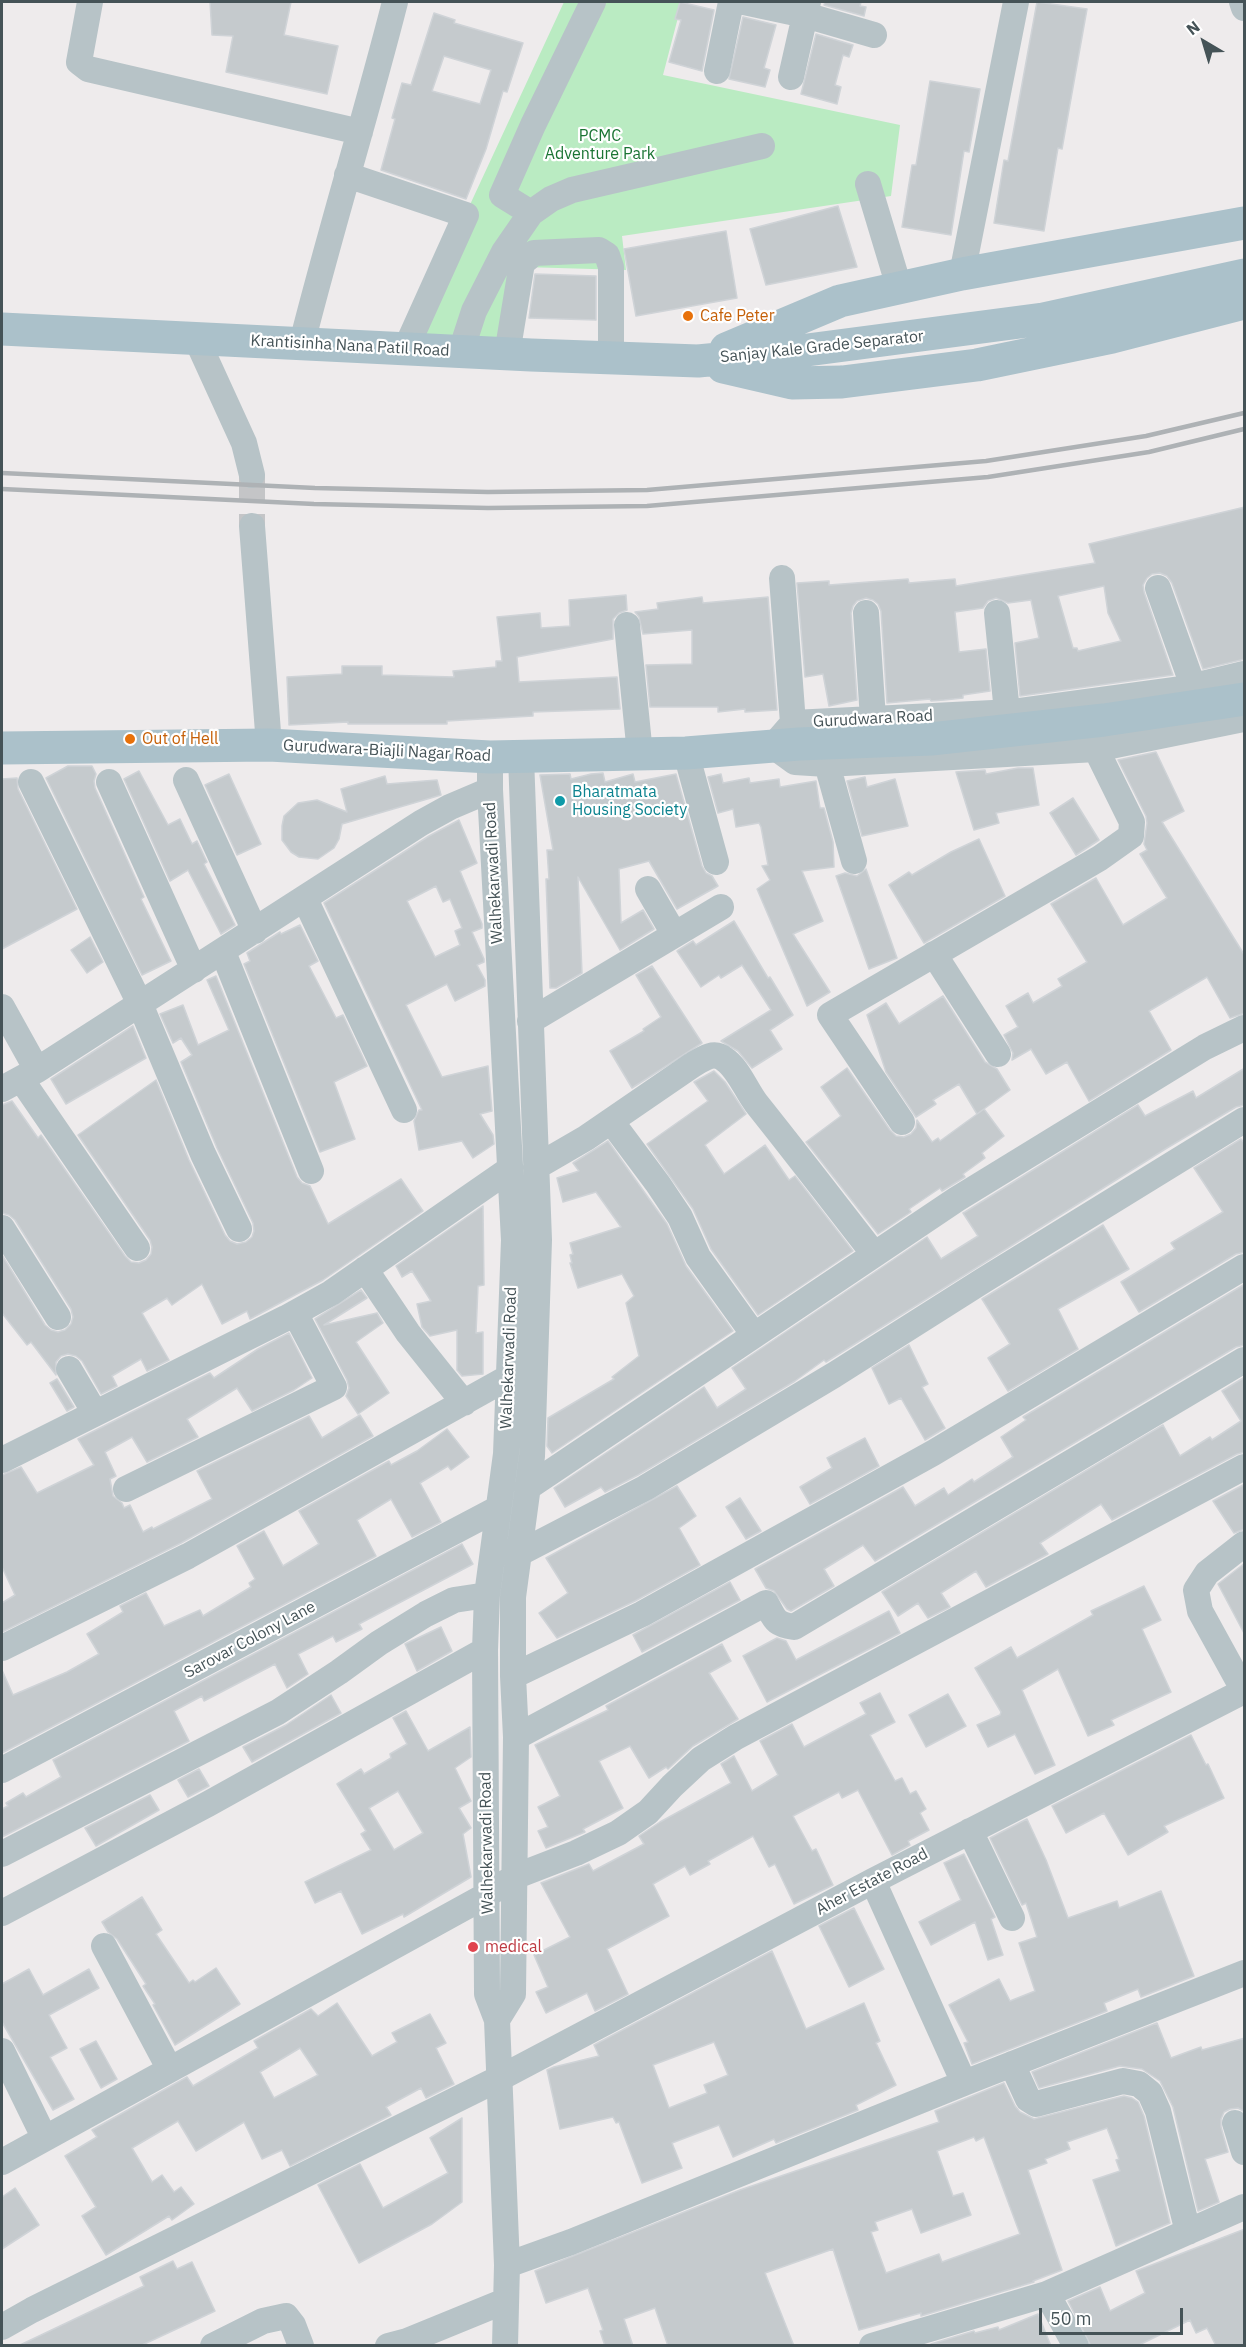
<!DOCTYPE html>
<style>
body{margin:0}
#map{position:relative;width:1246px;height:2347px;overflow:hidden;background:#eeebec;font-family:"IBM Plex Sans",sans-serif}
canvas{display:block}
.frame{position:absolute;inset:0;border:3px solid #455357;pointer-events:none}
.north{position:absolute;left:1174px;top:12px;width:60px;height:60px;-webkit-text-stroke:4px #fff;paint-order:stroke;rotate:322deg;font-size:16px;font-weight:700;line-height:24px;text-align:center;color:#455357}
.north::after{content:'';display:block;margin:auto;width:21px;height:27px;background:#455357;clip-path:polygon(50% 0,100% 100%,50% 72%,0 100%)}
.scale{position:absolute;left:1039px;top:2308px;width:144px;height:27px;box-sizing:border-box;border:3px solid #455357;border-top:0;padding-left:8px;font-size:18px;line-height:21px;white-space:nowrap;color:#455357;-webkit-text-stroke:4px #fff;paint-order:stroke}
</style>
<div id="map">
<canvas width="1246" height="2347"></canvas>
<div class="frame"></div>
<div class="north">N</div>
<div class="scale">50 m</div>
</div>
<script>
const g = document.querySelector('canvas').getContext('2d');
g.lineJoin = 'round';
function fill(path, color) {
  g.fillStyle = color;
  g.fill(path, 'evenodd');
}
function trace(path, color, width, dash) {
  g.strokeStyle = color;
  g.lineWidth = width;
  g.lineCap = dash ? 'butt' : 'round';
  g.setLineDash(dash || []);
  g.stroke(path);
}
function write(font, color, halo, rows, align = 'center') {
  g.font = font + ' "IBM Plex Sans",sans-serif';
  g.lineWidth = 4.5;
  g.setLineDash([]);
  g.textBaseline = 'middle';
  g.strokeStyle = halo;
  g.fillStyle = color;
  for (const [text, x, y, turn = 0] of rows) {
    g.save();
    g.translate(x, y);
    g.rotate((+turn || 0) * Math.PI / 180);
    g.textAlign = isNaN(turn) ? turn : align;
    if (halo) g.strokeText(text, 0, 0);
    g.fillText(text, 0, 0);
    g.restore();
  }
}
fill(new Path2D(`
 M564,2H682L663,75L900,125L891,196L622,236L626,270L524,267L520,340L410,334Z`), '#baebc2');
const building = new Path2D(`
 M210,2H291L284,35L338,46L327,94L226,72L233,36L212,35Z
 M680,2L714,10L702,71L669,62L681,20L675,19Z
 M825,2H861L860,6L866,7L864,16L824,5Z
 M1037,2L1087,9L1062,149L1058,148L1044,231L994,223L1004,160L1008,161Z
 M434,13L455,20L454,23L523,43L507,92L503,91L486,149L466,199L381,170L395,119L392,118L402,83L411,85ZM444,56L491,70L480,104L432,91Z
 M743,17L776,25L764,68L770,70L765,87L729,79Z
 M816,34L853,45L849,57L843,55L835,85L841,87L837,104L801,94Z
 M930,81L980,89L969,152L964,151L951,235L902,227L912,165H916Z
 M838,206L857,267L766,285L750,229Z
 M726,231L737,298L636,316L624,249Z
 M535,274L596,276V320L529,318Z
 M1245,507V659L1203,669L1172,583L1167,576L1160,573L1152,574L1147,578L1143,585L1144,592L1173,675L1020,696L1015,643L1039,638L1031,600L1008,603L996,598L988,601L983,608L955,612L959,652L986,649L990,691L963,695V698L944,700L931,701L930,699L887,703L881,611L878,604L873,600L866,598L857,601L853,606L851,613L857,700L829,706L823,674L805,677L797,583L829,581V585L908,579L909,583L955,579L956,586L1095,563L1089,544ZM1104,586L1108,613L1121,641L1078,651L1077,648H1073L1058,596Z
 M626,595L627,610L619,613L613,619V639L517,657L519,682L617,677L620,709L533,712V716L447,721V724H348V722L289,725L287,677L342,674V666H382V675L454,677L453,671L496,667V661H502L497,617L540,613L541,628L570,626L569,600Z
 M702,597L703,603L768,597L777,710L745,712V709L718,712V707H650L646,665L692,664V630L643,634L639,617L635,612L658,609L657,603Z
 M1156,752L1184,811L1162,822L1245,956V1013L1230,1018L1207,977L1149,1011L1171,1050L1089,1101L1067,1062L1046,1074L1031,1049L1012,1060L1013,1053L1004,1035L1018,1027L1006,1006L1028,993L1033,1003L1062,986L1058,979L1087,962L1051,904L1096,878L1123,925L1167,898L1140,854L1147,850L1144,844L1147,823L1146,816L1118,760Z
 M68,766H92L96,774L94,781L95,788L144,897L141,899L171,961L142,975L46,778Z
 M1018,768H1033L1039,805L996,813L999,823L974,830L956,772L985,770L986,774Z
 M139,771L168,825L180,819L192,844L197,841L207,862L204,864L235,925L221,934L188,870L170,881L124,779Z
 M603,773L605,782L633,774L635,782L676,774L702,866L706,873L712,876L718,886L677,909L649,861L619,869L621,923L643,910L654,929L620,950L578,877L582,973L556,988H550L546,879H549L547,850H553L540,775L570,774L571,779L591,774Z
 M229,774L261,844L237,855L205,785Z
 M721,774L723,783L749,778L750,783L779,779L780,787L816,781L820,808H824L833,842L834,867L802,871L823,921L793,934L830,992L807,1006L757,889L770,880L762,866L768,865L761,827L759,823L736,827L733,809L718,813L708,777Z
 M385,776L387,784L437,780L441,795L342,824L339,839L334,848L318,859L299,857L291,852L282,840V826L284,816L298,803L317,800L347,812L341,789Z
 M865,777L867,787L895,779L908,826L862,836L847,781Z
 M17,778L18,789L77,909L2,949V779Z
 M1073,798L1099,840L1076,855L1050,813Z
 M459,820L477,863L460,871L482,924V928L472,932L484,959V962L477,965L485,980V986L455,1001L447,984L406,1005L442,1077L488,1066L492,1111L480,1114L493,1135L494,1144L473,1158L462,1141L419,1150L414,1121L419,1110H422L324,903L429,836ZM436,886L443,902L450,899L462,928L455,931L460,945L435,957L407,901Z
 M979,839L1005,896L924,943L889,885L909,872L912,875L951,852Z
 M866,869L897,958L869,969L836,876L845,873L857,876Z
 M734,921L768,978L770,977L793,1015L770,1030L782,1049L752,1068L738,1051L721,1041L771,1010L742,965L721,978L719,975L701,987L677,951L693,941L696,945Z
 M300,925L318,961L309,966L336,1018L343,1015L367,1066L334,1082L355,1139L320,1152L244,964L250,961L247,953L280,932L281,934Z
 M90,937L103,962L87,973L71,950Z
 M652,966L702,1043L632,1088L610,1051L644,1031L643,1029L661,1017L636,975Z
 M216,976L297,1177L302,1183L310,1186L328,1224L401,1179L423,1211L323,1280L250,1319L247,1311L222,1324L202,1284L172,1305L167,1298L142,1313L169,1360L147,1371L141,1359L112,1376L117,1386L101,1394L82,1361L76,1356L68,1354L61,1356L56,1362V1375L31,1342L27,1345L2,1313V1255L45,1325L51,1330L58,1332L65,1330L71,1324L73,1317L71,1309L15,1220L9,1215L2,1213V1105L12,1101L38,1138L41,1135L125,1256L131,1262L139,1263L146,1260L151,1254L152,1247L150,1240L78,1135L156,1080L189,1160L225,1235L230,1241L237,1244L246,1242L252,1237L254,1231L253,1223L217,1148L181,1062L192,1055L181,1038L173,1043L160,1014L183,1005L198,1045L229,1030L207,980Z
 M943,996L985,1062L997,1069L1010,1090L977,1114L959,1084L933,1100L936,1104L916,1117L886,1072L867,1015L886,1003L899,1024Z
 M133,1026L146,1058L66,1104L51,1079Z
 M847,1068L890,1130L896,1136L904,1137L911,1134L916,1128L917,1120L932,1142L938,1138L940,1141L984,1109L1004,1136L982,1153L985,1158L963,1174L965,1177L942,1191L940,1188L909,1209L911,1212L878,1234L806,1142L841,1116L821,1087Z
 M1245,1068V1105L1236,1107L1167,1148L826,1362L824,1360L795,1381L638,1475L605,1492L601,1487L565,1507L554,1488L704,1387L717,1408L746,1389L732,1368L927,1237L941,1259L978,1236L963,1213L965,1212L1138,1105L1145,1116L1193,1091L1196,1098Z
 M714,1071L725,1082L746,1114L705,1145L724,1174L765,1145L789,1180L795,1176L853,1251L758,1315L711,1249L693,1209L647,1144L708,1101L694,1082Z
 M1241,1139L1245,1144V1252L1236,1254L1139,1312L1121,1282L1175,1249L1171,1243L1223,1212L1194,1168Z
 M608,1141L667,1224L686,1266L733,1331L552,1453L547,1446L548,1418L614,1379L612,1377L639,1356L626,1303L634,1296L622,1274L578,1288L570,1263H572L570,1255L573,1254L570,1243L621,1227L596,1192L563,1202L557,1178L579,1171L573,1163Z
 M483,1206L484,1285L478,1286L476,1333L483,1332V1374L462,1376L457,1370V1330L430,1336L422,1327L417,1304L431,1301L412,1271L402,1277L396,1266Z
 M1103,1225L1129,1269L1058,1309L1078,1349L1008,1391L988,1358L1010,1344L982,1299Z
 M1245,1284V1345L1236,1347L875,1561L863,1545L824,1569L834,1586L791,1611L787,1609L774,1591L766,1588L755,1569L903,1487L915,1506L944,1488L948,1495L972,1479L974,1482L1013,1457L1001,1437L1026,1420L1023,1417Z
 M361,1290L367,1298L324,1325L377,1313L383,1323L356,1342L389,1393L358,1414L346,1396L349,1388L347,1380L315,1319Z
 M289,1333L312,1378L294,1390L252,1411L237,1388L187,1419L198,1437L147,1462L132,1437L105,1452L116,1476L110,1479L113,1496L122,1503L124,1508L130,1505L143,1532L152,1527L153,1529L212,1499L197,1471L309,1416L322,1438L360,1415L373,1436L181,1543L2,1632V1603L15,1595L2,1567V1475L21,1467L37,1493L94,1465L78,1439L210,1373L214,1378L258,1349Z
 M909,1345L928,1384L922,1387L945,1428L925,1440L901,1398L889,1404L872,1368Z
 M1245,1377V1452L1237,1454L1112,1520L1101,1504L1040,1543L1048,1554L986,1587L976,1571L941,1593L950,1607L928,1618L918,1603L898,1616L882,1592L1163,1425L1180,1456L1210,1437L1212,1440L1241,1421L1222,1391Z
 M57,1379L74,1407L67,1411L50,1383Z
 M447,1429L469,1457L451,1470L448,1466L420,1483L441,1522L412,1537L391,1499L357,1520L376,1556L2,1753V1670L13,1695L67,1672L99,1654L87,1634L123,1612L120,1606L146,1593L164,1626L200,1610L203,1616L251,1587L249,1583L255,1579L237,1546L264,1531L283,1566L319,1544L299,1511L389,1461L391,1465L417,1451Z
 M865,1438L879,1466L810,1504L800,1487L832,1468L827,1458Z
 M1245,1484V1529L1234,1533L1213,1501Z
 M677,1486L696,1516L679,1528L700,1565L635,1601L557,1638L539,1613L568,1593L546,1558Z
 M740,1498L761,1531L746,1539L726,1507Z
 M462,1544L473,1564L359,1624L362,1629L336,1642L333,1636L298,1654L308,1674L287,1688L275,1664L204,1701L202,1696L174,1711L189,1741L2,1837V1809L8,1806L6,1803L23,1793L26,1797L61,1777L53,1760Z
 M1245,1563V1635L1218,1584Z
 M730,1582L740,1600L642,1652L633,1635Z
 M1144,1586L1161,1620L1142,1629L1171,1692L1111,1720L1114,1725L1088,1736L1058,1669L1022,1690L1055,1765L1035,1774L1015,1734L988,1747L977,1725L1000,1715L1001,1712L975,1668L1011,1647L1017,1658L1093,1615L1091,1611Z
 M889,1611L900,1633L767,1702L743,1656L777,1638L786,1641L796,1660Z
 M441,1627L452,1651L417,1671L405,1644Z
 M722,1644L731,1661L709,1673L738,1719L693,1746L668,1769L666,1767L649,1778L630,1746L599,1761L623,1808L583,1829L585,1832L546,1848L538,1831L548,1827L538,1807L560,1796L535,1745L608,1710L606,1706Z
 M880,1693L895,1722L870,1735L895,1781L902,1778L910,1794L916,1791L926,1809L920,1813L929,1830L908,1841L910,1845L892,1855L858,1790L842,1798L839,1792L793,1816L812,1851L816,1849L833,1885L794,1904L775,1864L769,1867L753,1836L708,1861L710,1864L690,1875L685,1866L653,1884L669,1916L607,1949L628,1994L595,2011L587,1993L546,2013L536,1992L548,1987L534,1955L570,1937L541,1883L589,1864L593,1871L644,1844L639,1836L660,1822L731,1783L721,1764L734,1756L752,1791L778,1775L760,1741L792,1724L804,1747L866,1714L860,1703Z
 M948,1694L966,1726L926,1747L909,1715Z
 M331,1695L341,1713L252,1762L243,1747L286,1725Z
 M406,1711L428,1751L470,1727L471,1757L455,1768L471,1801L459,1808L471,1828L463,1834L471,1877L404,1917L403,1914L362,1934L341,1891L315,1903L305,1882L371,1850L361,1834L366,1831L337,1784L361,1769L364,1774L391,1758L390,1754L407,1744L393,1718ZM398,1791L423,1833L394,1850L369,1808Z
 M1191,1735L1206,1765L1208,1764L1224,1798L1164,1826L1168,1832L1128,1855L1104,1813L1066,1833L1052,1806Z
 M199,1769L209,1786L188,1797L178,1780Z
 M150,1795L159,1810L96,1846L85,1828Z
 M1027,1819L1046,1860L1068,1918L1117,1901L1119,1908L1161,1891L1194,1976L1141,1997L1138,1989L1104,2003L1107,2011L972,2064L964,2043L968,2042L949,2005L999,1979L1010,2001L1035,1991L1019,1943L1037,1937L1026,1903L1022,1905L990,1838Z
 M964,1854L995,1917L991,1919L1003,1955L988,1960L975,1922L931,1945L919,1922L961,1900L944,1863Z
 M142,1897L162,1930L156,1934L189,1983L193,1980L195,1982L216,1968L240,2004L175,2045L153,2005L155,2004L143,1986L146,1984L117,1939L108,1932L102,1922Z
 M854,1908L884,1969L849,1987L819,1926Z
 M772,1951L806,2029L864,2003L880,2041L876,2043L896,2085L856,2105L858,2110L776,2143L774,2139L733,2157L719,2125L672,2143L682,2168L642,2183L619,2122L616,2123L613,2117L560,2129L547,2070L554,2067L599,2056L594,2045ZM714,2042L728,2075L704,2085L707,2093L669,2108L653,2065Z
 M29,1969L43,1995L89,1969L99,1988L49,2015L67,2048L50,2057L74,2099L53,2110L2,2022V1984Z
 M337,2003L372,2056L397,2042L392,2033L430,2014L446,2043L436,2048L454,2084L426,2098L421,2088L386,2107L391,2115L290,2166L282,2150L262,2159L244,2122L196,2151L178,2121L132,2148L152,2182L162,2175L174,2192L181,2187L194,2204L172,2220L169,2216L106,2255L82,2216L96,2207L65,2156L97,2137L92,2130L187,2077L193,2086L258,2048L254,2041L311,2009L318,2016ZM300,2048L318,2075L274,2098L260,2072Z
 M1157,2023L1171,2058L1201,2047L1202,2050L1245,2038V2112L1238,2108L1230,2109L1224,2112L1221,2119V2127L1228,2152L1205,2159L1219,2202L1198,2211L1173,2107L1160,2081L1142,2069L1120,2066L1039,2088L1032,2072Z
 M96,2041L117,2079L101,2088L80,2049Z
 M1004,2083L1015,2106L1020,2112L1034,2119L1124,2096L1132,2098L1138,2102L1144,2116L1170,2223L1116,2246L1093,2180L1120,2171L1116,2160L1119,2159L1107,2128L1067,2142L1070,2149L1045,2159L1047,2163L1028,2170L1062,2270L1033,2281L1034,2282L921,2316V2313L859,2330L833,2249L765,2273L794,2346H668L655,2308L624,2319L633,2346H605L600,2331L603,2330L588,2288L546,2303L535,2271L740,2190L939,2122L935,2111ZM974,2137L976,2141L984,2137L1020,2234L942,2262L939,2254L886,2273L871,2232L878,2230L875,2222L912,2209L921,2233L971,2215L963,2193L953,2196L937,2151Z
 M462,2118V2202L432,2224L359,2263L318,2185L360,2164L383,2208L448,2173L430,2138Z
 M15,2188L39,2225L2,2249V2197Z
 M1245,2229V2346H1216L1207,2328L1196,2333L1190,2320L1137,2346H1091L1068,2301L1100,2287L1110,2311L1145,2293L1136,2271Z
 M173,2261L177,2269L192,2262L215,2311L140,2346H18L144,2286L140,2277Z
 M1038,2314L1051,2346L931,2344L974,2331L975,2333L998,2327L999,2330Z`);
fill(building, '#c5cacd');
trace(building, '#cfd3d7', 1.5);
trace(new Path2D(`
 M252,475V526`), '#c4c5c7', 26, [26, 13]);
trace(new Path2D(`
 M90,2L79,62L88,69L360,132
 M744,2L805,15L874,35
 M1242,2L1244,8
 M717,71L731,2
 M791,77L808,2
 M347,175L466,215L406,348
 M868,184L899,287
 M531,213L502,195L533,125L593,2
 M962,274L1016,2
 M196,338L244,443L252,475
 M302,343C331,228 366,116 395,2
 M461,351L474,311L504,252L531,213L551,199L572,190L762,146
 M507,354L522,263L534,253L599,250L607,255L611,267V358
 M252,526L269,745
 M782,578L793,723
 M1158,588L1193,686
 M866,613L873,719
 M997,613L1007,712
 M627,625L640,754
 M1244,674L1182,689L1013,712L793,723L773,746L795,762L827,764L1096,749L1244,719
 M686,753L716,862
 M490,757V790L514,1240L506,1454L487,1595L485,1650L487,1994L497,2020L507,2265L505,2346
 M827,764L854,861
 M186,780L255,931
 M31,782L140,1004L203,1154L239,1229
 M109,782L194,970
 M648,889L674,934
 M305,899L404,1110
 M223,952L311,1171
 M934,954L998,1054
 M2,1007L37,1070
 M530,1021L721,907
 M21,1079L137,1248
 M2,1089L37,1070L421,823L450,807L490,790
 M611,1121L658,1184L680,1217L698,1257L754,1335
 M902,1122L830,1015L1100,858L1131,836L1132,822L1096,749
 M536,1167L586,1138L691,1066C701,1060 713,1050 724,1059C738,1068 746,1090 756,1103C796,1153 835,1204 874,1254
 M2,1228L58,1317
 M365,1269L408,1333L464,1403
 M69,1369L95,1413
 M2,1460L286,1318L331,1293L510,1169
 M527,1488L957,1199L1205,1047L1244,1028
 M126,1489L334,1387L295,1313
 M1244,1544L1207,1573L1196,1590L1200,1611L1244,1691
 M507,1552L518,1554L645,1488L834,1375L984,1280L1244,1120
 M2,1648L188,1556L509,1377
 M513,1676L642,1614L933,1453L1244,1267
 M516,1737L766,1603C775,1619 774,1624 794,1627L1244,1360
 M2,1770L497,1509
 M970,1831L1012,1918
 M2,1854L278,1712L339,1672L379,1643L426,1614L454,1600L487,1595
 M2,1913L208,1804L485,1650
 M104,1946L169,2068
 M497,2020L513,1994L516,1737L513,1676V1597L532,1456L539,1240L521,757
 M2,2051L44,2137
 M1012,2064L1028,2099L1036,2104L1123,2081L1139,2084L1150,2093L1158,2111L1188,2232
 M964,2083L1244,1973
 M1235,2123L1244,2152
 M2,2162L487,1895L514,1877L576,1853L618,1833L648,1812L672,1786L701,1759L736,1737L1244,1467
 M507,2265L571,2242L964,2083L873,1881
 M1047,2294L1076,2346
 M2,2327L32,2310L500,2078L873,1881L1244,1691
 M213,2346L263,2321L286,2316L293,2325L301,2346
 M388,2346L407,2341L505,2301
 M872,2346L1047,2294L1244,2207`), '#b7c3c7', 26);
trace(new Path2D(`
 M2,329L531,355L698,361L792,352L1043,319L1244,275
 M726,349L840,301L962,274L1244,223
 M723,367L792,383L842,382L977,365L1112,337L1244,303
 M2,748L269,745L490,757L686,753L799,744L931,739L1104,720L1244,699`), '#abc1ca', 33);
trace(new Path2D(`
 M2,473L315,488L488,492L647,490L986,461L1146,436L1244,413
 M2,489L314,504L488,508L647,506L988,477L1149,452L1244,429`), '#aeb2b5', 4.5);
for (const [x, y, r, color] of [
 [688,316,6,"#e8710a"],
 [130,739,6,"#e8710a"],
 [560,801,6,"#0f9aa8"],
 [473,1947,6,"#e0444e"]
]) {
  const dot = new Path2D();
  dot.arc(x, y, r, 0, 2 * Math.PI);
  g.fillStyle = color;
  g.fill(dot);
  trace(dot, '#fff', 2);
}
write('16px', '#1a7433', '#fff', [
 ["PCMC",600,136],
 ["Adventure Park",600,154]
]);
write('16px', '#c56008', '#fff', [
 ["Cafe Peter",700,316],
 ["Out of Hell",142,739]
], 'left');
write('16px', '#455357', '#fff', [
 ["Krantisinha Nana Patil Road",350,346,3],
 ["Sanjay Kale Grade Separator",822,347,-6],
 ["Gurudwara Road",873,719,-3],
 ["Gurudwara-Biajli Nagar Road",387,751,3],
 ["Walhekarwadi Road",494,873,-93],
 ["Walhekarwadi Road",509,1358,-88],
 ["Sarovar Colony Lane",250,1640,-28],
 ["Walhekarwadi Road",487,1843,-91],
 ["Aher Estate Road",872,1882,-28]
]);
write('16px', '#0d838f', '#fff', [
 ["Bharatmata",572,792],
 ["Housing Society",572,810]
], 'left');
write('16px', '#be3a42', '#fff', [
 ["medical",485,1947]
], 'left');
</script>
